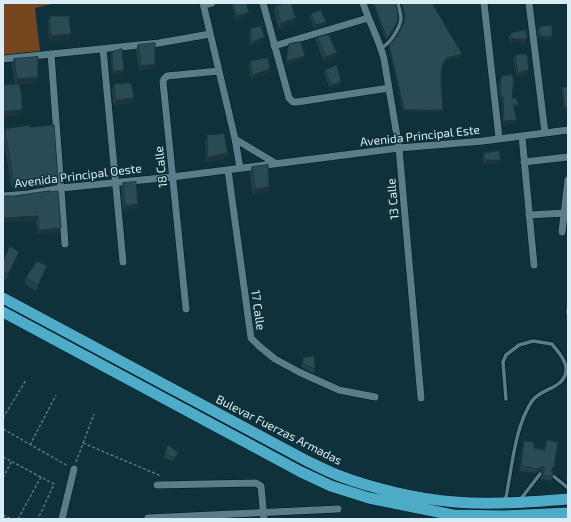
<!DOCTYPE html>
<style>
body{margin:0}
#map{position:relative;width:571px;height:522px;overflow:hidden;background:#0f313c;font-family:"Exo 2",sans-serif}
canvas{display:block}
.frame{position:absolute;inset:0;border:4px solid #daedf4;pointer-events:none}
</style>
<div id="map">
<canvas width="571" height="522"></canvas>
<div class="frame"></div>
</div>
<script>
const g = document.querySelector('canvas').getContext('2d');
g.lineJoin = 'round';
function fill(path, color) {
  g.fillStyle = color;
  g.fill(path, 'evenodd');
}
function trace(path, color, width, dash) {
  g.strokeStyle = color;
  g.lineWidth = width;
  g.lineCap = dash ? 'butt' : 'round';
  g.setLineDash(dash || []);
  g.stroke(path);
}
function write(font, color, halo, rows, align = 'center') {
  g.font = font + ' "Exo 2",sans-serif';
  g.lineWidth = 3;
  g.setLineDash([]);
  g.textBaseline = 'middle';
  g.strokeStyle = halo;
  g.fillStyle = color;
  for (const [text, x, y, turn = 0] of rows) {
    g.save();
    g.translate(x, y);
    g.rotate((+turn || 0) * Math.PI / 180);
    g.textAlign = isNaN(turn) ? turn : align;
    if (halo) g.strokeText(text, 0, 0);
    g.fillText(text, 0, 0);
    g.restore();
  }
}
fill(new Path2D(`
 M3,3H56L35,8L40,51L3,55Z`), '#75451e');
const service = new Path2D(`
 M381,48C389,45 400,28 401,19C401,14 399,8 398,3
 M568,309V314
 M552,475L568,488
 M520,500L540,474
 M505,502C512,470 514,428 532,401C541,388 564,389 566,371C567,361 558,352 552,344L533,341L519,345L506,355L503,362L506,399`);
const minor = new Path2D(`
 M203,3L235,139L275,163
 M263,3L289,98L293,102H297L389,88
 M363,3C369,22 379,39 384,59L399,148L421,398
 M484,3L499,138
 M529,3L545,133
 M204,5L212,3
 M274,46L368,18
 M103,49L123,262
 M51,54L65,244
 M3,59L159,43L210,34
 M522,136L534,265
 M235,139L240,168
 M524,162L568,157
 M228,170L251,338L259,346L275,359L299,372L339,390L375,397
 M3,196L28,194L61,188L172,177L399,148L483,141L568,130
 M529,215L565,213
 M562,232L568,180
 M186,309L163,82L164,79L167,76L219,71
 M157,485L256,483L261,486L264,519
 M148,518L338,509
 M62,519L74,469`);
const trunk = new Path2D(`
 M3,298L307,461C318,466 329,472 340,476C374,489 419,499 455,502C493,505 531,502 568,499
 M3,312L301,472L331,486L369,498L453,515L504,516L568,513`);
trace(service, '#011820', 5);
trace(minor, '#011820', 8);
trace(trunk, '#011820', 12);
trace(new Path2D(`
 M3,418L26,380
 M3,429L68,466
 M83,443L161,476
 M30,445L56,395
 M3,457L54,484L38,519
 M76,462L94,414
 M3,478L11,462
 M3,515L11,519
 M18,519L41,477`), '#5a7680', 1.5, [3, 2]);
trace(service, '#5a7d89', 3.5);
trace(minor, '#5a7d89', 7);
trace(trunk, '#4facc9', 11);
fill(new Path2D(`
 M233,3L249,12L248,16L236,20L232,6Z
 M373,3H396L394,30L386,40Z
 M401,3H432L462,54L461,56L445,60L442,67L441,81L443,110L442,112L403,111L389,47V45L397,36L403,23L404,17Z
 M276,6L296,18L294,23L279,29L274,11Z
 M311,14L326,22L325,26L314,29L310,17Z
 M50,16L69,40L49,41L48,21Z
 M539,27L551,40L538,39L537,30Z
 M250,29L263,41L250,46L249,33Z
 M510,33L526,43H510L509,37Z
 M317,37L335,57L324,61L315,40Z
 M289,44L303,60L285,65L288,47Z
 M138,45L155,64L154,69L139,71L136,50Z
 M112,52L124,70L123,73L112,74L111,56Z
 M515,55L528,74L517,77L513,58Z
 M14,59L38,77L36,83L15,84L12,65Z
 M250,61L269,73L251,79L249,65Z
 M325,70L341,82L339,86L330,88L324,74Z
 M502,76L512,98L519,105L517,108H514L515,123L503,125L502,100L500,101L498,87Z
 M114,84L132,103L114,105L112,90Z
 M563,87H568V109L564,110L562,91Z
 M30,127L56,184L14,190L11,186L3,134L5,129Z
 M207,135L228,153L226,158L206,162L205,140Z
 M484,153L501,160L499,163L485,164L483,161V156Z
 M252,167L269,187L267,192L253,195L250,173Z
 M123,183L136,209L123,211L121,189Z
 M50,191V192L59,232L38,235L36,221L3,222V196H14Z
 M17,258L6,280L3,278V261Z
 M47,266L36,291L25,284L26,278Z
 M303,358L315,369L314,373L302,368V361Z
 M547,440L553,476L551,481L540,479L543,473L541,471L536,473L519,471L523,446L524,441L534,448L544,449Z
 M168,445L178,452L174,461L164,458Z`), '#24404a');
fill(new Path2D(`
 M249,12L248,16L236,20L237,16Z
 M296,18L294,23L279,29L281,23Z
 M326,22L325,26L314,29L315,25Z
 M71,34L69,40L49,41L51,36Z
 M540,36L552,37L551,40L538,39Z
 M265,37L263,41L250,46L252,42Z
 M512,39H527L526,43H510Z
 M337,53L335,57L324,61L326,57Z
 M462,54L461,56L445,60L446,58Z
 M305,56L303,60L285,65L286,61Z
 M155,64L154,69L139,71L141,66Z
 M270,69L269,73L251,79L253,75Z
 M124,70L123,73L112,74L113,71Z
 M529,70L528,74L517,77L518,73Z
 M38,77L36,83L15,84L17,79Z
 M341,82L339,86L330,88L331,85Z
 M501,97H503L502,100L500,101Z
 M134,98L132,103L114,105L116,100Z
 M513,105H519L517,108H511Z
 M568,106V109L564,110L565,107Z
 M22,110L20,115L3,117V112Z
 M404,110H443L442,112L403,111Z
 M517,120L515,123L503,125L504,121Z
 M228,153L226,158L206,162L208,157Z
 M486,160H501L499,163L485,164Z
 M58,179L56,184L14,190L16,185Z
 M269,187L267,192L253,195L255,189Z
 M138,204L136,209L123,211L125,206Z
 M38,216L36,221L3,222V218Z
 M61,228L59,232L38,235L39,230Z
 M19,252L17,258L6,280L8,274Z
 M47,266L45,271L36,291L38,285Z
 M543,466L541,471L536,473L538,469Z`), '#1d343c');
const building = new Path2D(`
 M233,3H246L249,12L237,16Z
 M287,3H291L296,18L281,23L276,6Z
 M374,3H396L398,16V20L394,28L387,38Z
 M402,3H432L462,54L446,58L442,66L441,81L443,110H404L389,45L397,36L404,22L405,15Z
 M321,10L326,22L315,25L311,14Z
 M50,16H69L71,34L51,36Z
 M552,25V37L540,36L539,27Z
 M261,26L265,37L252,42L250,29Z
 M526,30L527,39H512L510,33Z
 M329,35L337,53L326,57L317,37Z
 M301,42L305,56L286,61L289,44Z
 M155,43V64L141,66L138,45Z
 M122,49L124,70L113,71L112,52Z
 M527,54L529,70L518,73L515,55Z
 M38,57V77L17,79L14,59Z
 M268,58L270,69L253,75L250,61Z
 M337,65L341,82L331,85L325,70Z
 M512,75L514,80L512,98H516L519,105H513L517,120L504,121L503,97H501L500,83L502,76Z
 M131,83L134,98L116,100L114,84Z
 M19,84L22,97V110L3,112V99H4L3,85Z
 M563,87H568V106L565,107Z
 M30,125V127L54,125L58,179L16,185L13,180L5,129Z
 M224,134L228,153L208,157L207,135Z
 M499,151L501,160H486L484,158V153Z
 M268,165L269,187L255,189L252,167Z
 M136,182L138,204L125,206L123,183Z
 M50,191L49,192L58,191L61,228L39,230L38,216L3,218V196H14Z
 M10,246L19,252L8,274L3,272V261Z
 M37,261L47,266L38,285L26,278Z
 M314,356L315,369L303,364V358Z
 M547,440L558,442L554,467L551,469L553,474V476L542,475L545,469L543,466L538,469L521,466L524,441L534,442V448L545,450Z
 M168,445L178,452L175,458L165,454Z`);
fill(building, '#2a4b56');
trace(building, '#1d343c', 1);
write('12px', '#daedf4', '#0f313c', [
 ["Avenida Principal Este",420,136,-6],
 ["18 Calle",161,167,-96],
 ["Avenida Principal Oeste",78,176,-7],
 ["13 Calle",393,199,-95],
 ["17 Calle",258,310,82],
 ["Bulevar Fuerzas Armadas",279,430,27]
]);
</script>
